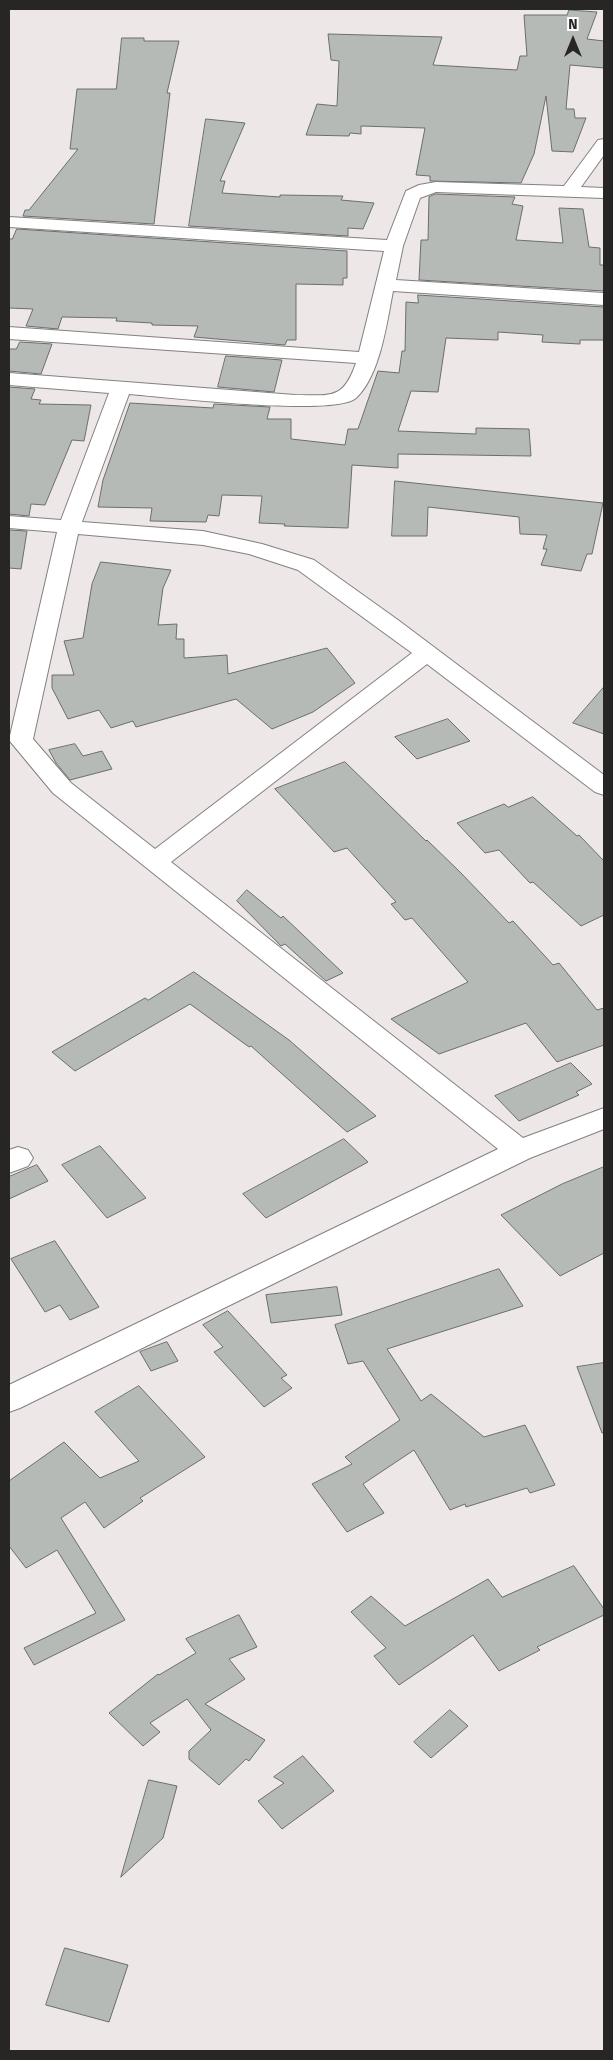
<!DOCTYPE html>
<style>
body{margin:0}
#map{position:relative;width:613px;height:2060px;overflow:hidden;background:#eee7e8;font-family:"Fira Sans",sans-serif}
canvas{display:block}
.frame{position:absolute;inset:0;border:10px solid #282525;pointer-events:none}
.north{position:absolute;left:548px;top:15px;width:50px;height:50px;-webkit-text-stroke:4px #fff;paint-order:stroke;rotate:0deg;font-size:14px;font-weight:700;line-height:20px;text-align:center;color:#282525}
.north::after{content:'';display:block;margin:auto;width:18px;height:22px;background:#282525;clip-path:polygon(50% 0,100% 100%,50% 72%,0 100%)}
</style>
<div id="map">
<canvas width="613" height="2060"></canvas>
<div class="frame"></div>
<div class="north">N</div>
</div>
<script>
const g = document.querySelector('canvas').getContext('2d');
g.lineJoin = 'round';
function fill(path, color) {
  g.fillStyle = color;
  g.fill(path, 'evenodd');
}
function trace(path, color, width, dash) {
  g.strokeStyle = color;
  g.lineWidth = width;
  g.lineCap = dash ? 'butt' : 'round';
  g.setLineDash(dash || []);
  g.stroke(path);
}
const building = new Path2D(`
 M569,10L597,12L587,39L604,41V68L570,65L566,109H574L575,118H586L573,152L552,151L546,96L534,154L521,183L430,181V176L416,175L425,128L361,126V134L350,133L349,136L306,135L317,104L337,106L339,61L331,60L328,34L442,37L433,65L517,70L520,56H527L524,15H567Z
 M122,38H144V41H179L167,93H170L154,224L23,216L25,210H29L78,149H70L77,89H116Z
 M206,119L245,123L220,181H225L222,193L280,197V195L343,196L341,200L374,203L363,229L348,228V236L189,226Z
 M436,194L515,197L512,204L523,206L516,240L563,243L559,208L583,209L589,247L600,248V265H604V291L419,280L421,240H428L429,197Z
 M17,229L347,251V278H343V285L296,284V340H287L285,345L194,337L198,326L152,325V323L116,321L117,318L62,317L58,329L26,326L33,309L9,308V239H12Z
 M418,295L604,307V340H580V344L542,342L543,335L498,332V340L446,338L438,392L411,391L398,431L476,434V428L529,429L531,456L398,454V468L352,465L348,528L284,526L285,524L259,523L262,496L222,495L219,516L208,515L206,522L150,521L152,508L98,507L103,480L130,403L213,408L214,404L270,407L267,419H291V439L345,445L348,429H358L378,371L399,373L402,351H405L406,302L418,303Z
 M20,342L52,344L41,374L9,371V349H16Z
 M226,356L282,360L274,392L218,387Z
 M9,387L35,389L31,399L41,400L39,404L91,405L84,441L72,440L45,505L31,504L29,516L9,514Z
 M395,481L603,503L592,554H587L581,571L541,565L547,549H543L547,535L520,534L519,517L428,507L427,536H392Z
 M9,530L27,531L21,569L9,568Z
 M101,562L171,570L163,588L158,625L177,624L176,639H184V658L227,655L228,674L327,648L355,683L313,712L272,729L236,699L136,727L133,721L111,728L99,710L68,719L52,688V675H74L64,641L83,638L92,584Z
 M604,687V734L573,723Z
 M448,719L470,741L417,759L395,737Z
 M75,744L83,756L102,751L112,769L70,780L56,763L49,750Z
 M345,762L426,841L427,840L460,872L509,923L513,921L553,965L559,963L597,1010L604,1008V1045L557,1062L526,1023L439,1054L391,1019L468,982L412,918L405,920L391,904L396,902L347,848L334,852L275,789Z
 M533,797L577,836L579,835L604,861V915L581,926L533,882L530,883L499,850L485,853L457,823L504,804L508,807Z
 M247,890L281,918L283,916L343,973L326,981L285,944L281,946L237,901Z
 M194,972L289,1040L376,1116L347,1132L251,1046L249,1047L190,1004L75,1071L52,1052L145,998L148,1000Z
 M571,1063L592,1084L576,1092L579,1095L519,1121L495,1096Z
 M344,1139L368,1162L266,1218L243,1194Z
 M100,1146L146,1198L107,1218L62,1165Z
 M37,1165L48,1181L9,1199V1177Z
 M604,1167V1253L560,1276L501,1215L562,1184Z
 M55,1241L99,1307L70,1320L60,1305L45,1312L11,1259Z
 M499,1269L523,1306L387,1349L421,1401L431,1394L484,1437L525,1425L555,1485L530,1493L527,1488L466,1507L465,1504L450,1510L414,1450L363,1484L384,1513L347,1532L312,1484L352,1464L345,1457L400,1420L363,1361L348,1364L335,1325Z
 M337,1287L342,1315L271,1323L266,1295Z
 M228,1311L287,1375L281,1378L292,1388L264,1407L214,1352L223,1347L203,1325Z
 M167,1342L178,1361L151,1371L140,1352Z
 M604,1363V1433H602L577,1367Z
 M139,1386L205,1457L140,1498L143,1501L104,1528L85,1502L61,1518L125,1620L34,1665L24,1648L96,1613L57,1550L26,1568L9,1546V1481L64,1442L100,1478L139,1461L95,1412Z
 M574,1566L604,1609V1615L537,1647L540,1650L499,1671L473,1635L399,1685L374,1656L386,1648L351,1612L371,1596L405,1626L488,1579L502,1597Z
 M239,1615L257,1647L229,1659L245,1679L205,1704L265,1740L249,1761L246,1759L219,1785L189,1759V1751L211,1730L187,1699L150,1723L160,1732L143,1746L109,1713L158,1674L159,1675L196,1653L186,1639Z
 M450,1710L468,1726L431,1758L414,1742Z
 M303,1756L334,1791L282,1829L258,1801L284,1783L274,1777Z
 M149,1780L177,1786L163,1838L121,1877Z
 M65,1948L128,1965L109,2022L46,2005Z`);
fill(building, '#b5bab6');
trace(building, '#6a6f6c', 1);
const street = new Path2D(`
 M604,139V155L581,187L604,188V198L436,192L420,198L403,246L396,280L604,293V305L393,291C387,322 380,376 356,398C335,417 165,397 129,394L82,522L203,531L262,544L314,560L398,620L604,775V795L595,792L427,664L171,862L523,1138L604,1108V1129L530,1158L20,1408L9,1412V1385L498,1149L53,793L9,740L57,532L9,528V516L61,520L109,393L9,385V373L295,395C330,395 343,401 356,363L9,339V327L359,352L384,251L9,227V217L387,240L406,191L419,185L436,182L564,186L598,140ZM78,534L203,545L249,554L298,570L412,653L155,849L71,783L33,739Z
 M18,1147L28,1150L33,1158L28,1166L9,1173V1150Z`);
trace(street, '#857f80', 2);
fill(street, '#fff');
</script>
